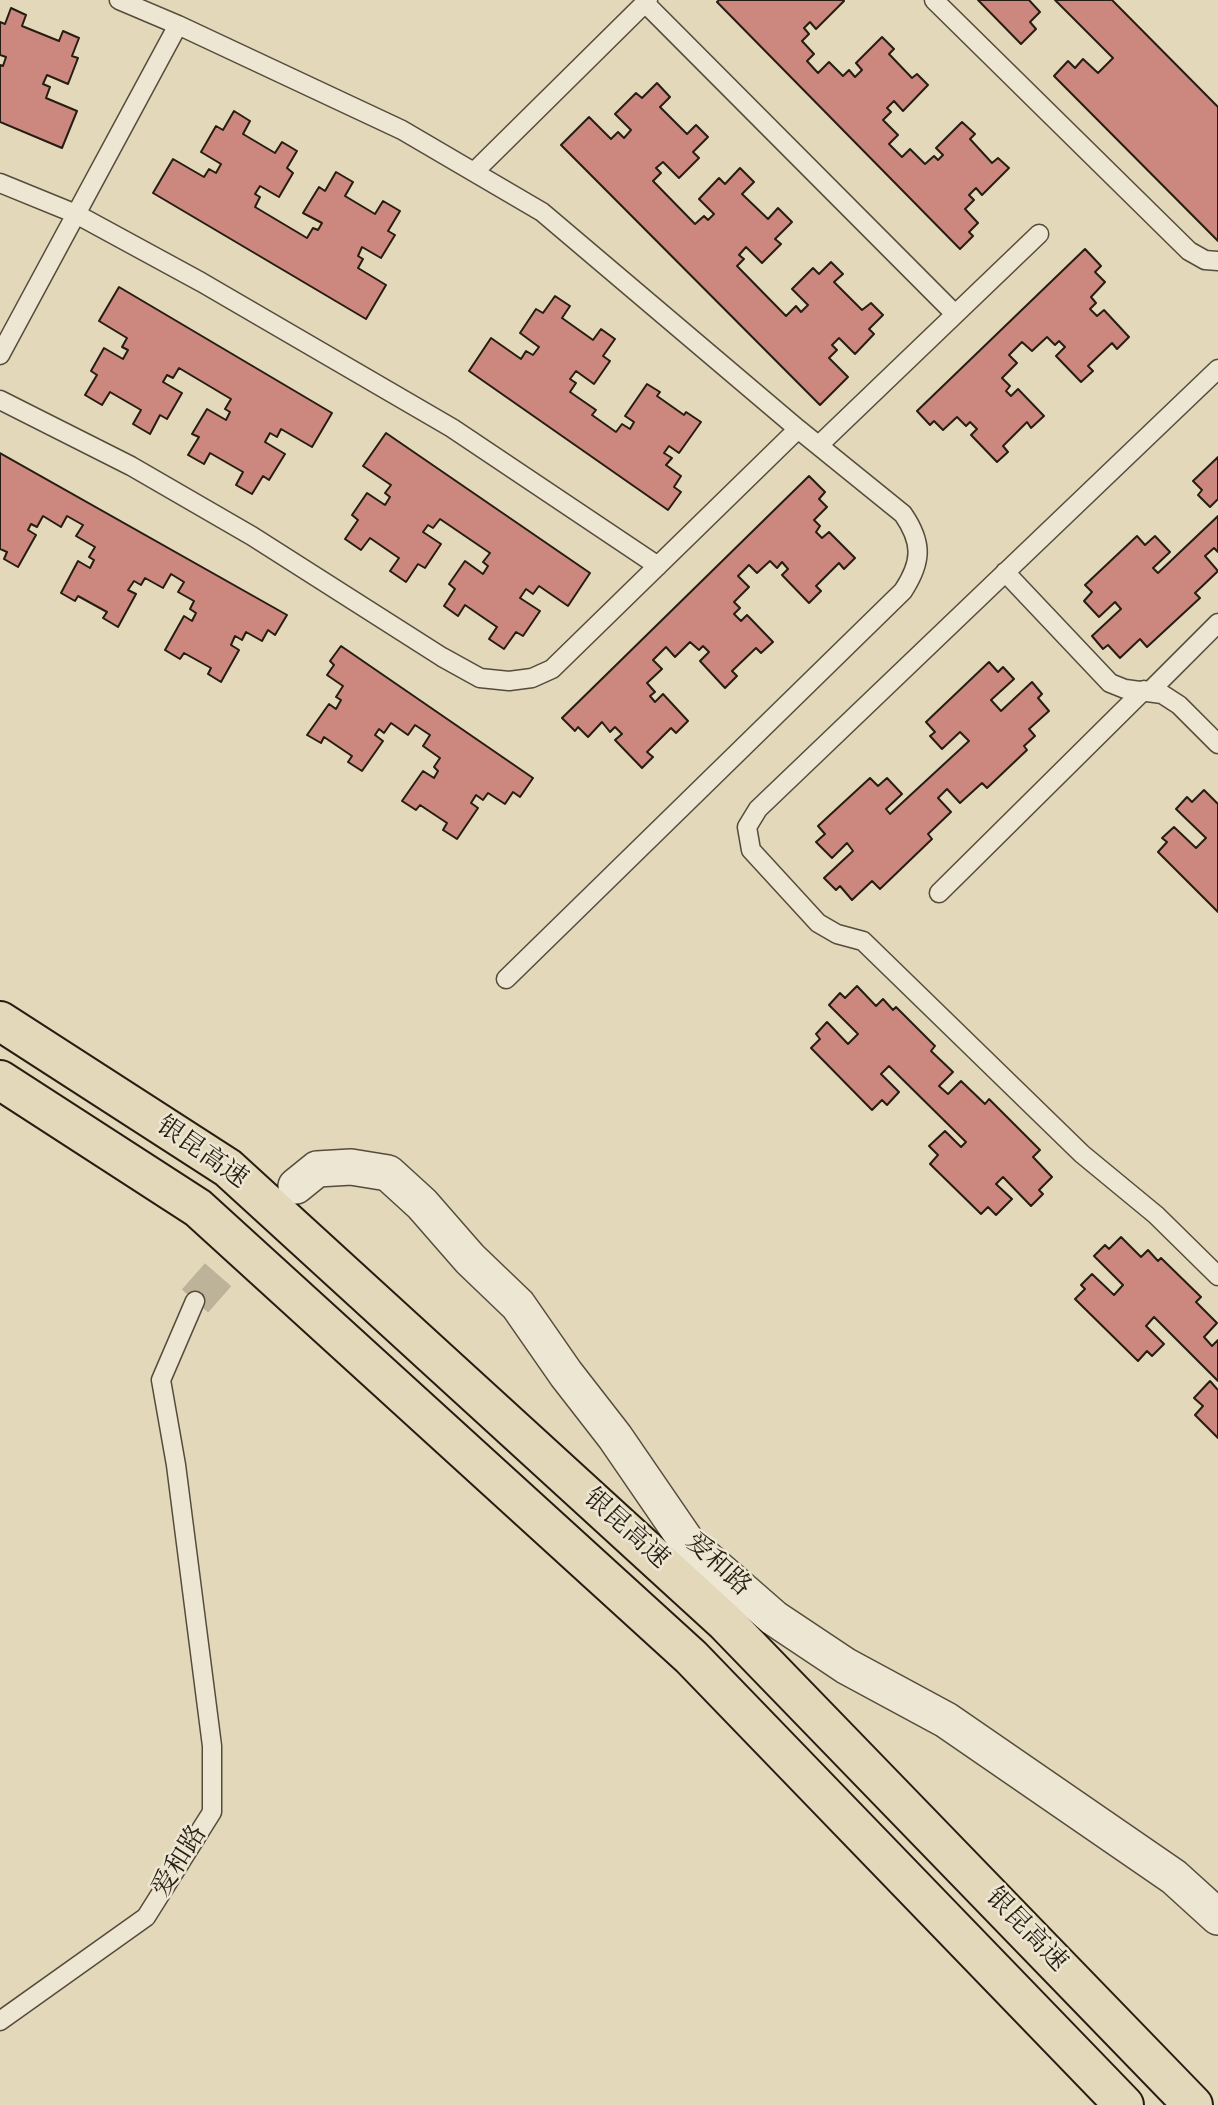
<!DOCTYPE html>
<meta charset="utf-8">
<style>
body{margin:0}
canvas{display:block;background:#e3d8b9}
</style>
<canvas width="1218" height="2105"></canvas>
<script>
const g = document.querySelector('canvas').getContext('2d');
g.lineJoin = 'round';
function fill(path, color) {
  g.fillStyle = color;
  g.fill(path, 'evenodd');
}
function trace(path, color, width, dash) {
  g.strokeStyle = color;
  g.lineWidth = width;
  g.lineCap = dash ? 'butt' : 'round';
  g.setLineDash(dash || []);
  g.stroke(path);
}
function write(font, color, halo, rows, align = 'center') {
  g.font = font + ' "IM FELL DW Pica","Noto Serif SC",serif';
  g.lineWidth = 5;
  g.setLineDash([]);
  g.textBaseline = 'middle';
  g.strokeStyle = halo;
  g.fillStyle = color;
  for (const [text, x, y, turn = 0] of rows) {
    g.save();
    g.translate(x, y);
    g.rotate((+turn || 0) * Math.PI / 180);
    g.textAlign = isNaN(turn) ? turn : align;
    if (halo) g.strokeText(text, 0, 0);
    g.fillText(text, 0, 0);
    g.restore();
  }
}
const building = new Path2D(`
 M719,0H843L844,1L816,29L810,22L804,28L809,34L802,41L814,54L807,61L818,73L829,62L843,76L849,70L855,77L862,70L856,63L882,37L894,49L889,54L912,78L917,74L928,85L903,111L894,101L887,108L891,112L883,120L898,135L889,144L902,157L910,149L925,164L934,156L938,160L943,155L936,148L962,122L975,134L970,139L992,163L998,158L1009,168L982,195L976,188L969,195L974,200L965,209L978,223L969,232L973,236L960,249L717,2Z
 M978,0H1029L1040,12L1030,22L1036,29L1021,44Z
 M1055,0H1112L1218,107V241L1054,76L1068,61L1075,68L1083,59L1098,73L1113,58Z
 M11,8L26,15L22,26L59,41L63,31L79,38L72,56L78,58L68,84L47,75L43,84L50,87L46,98L77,111L62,148L0,122V65L3,66L6,57L0,55V22L5,24Z
 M657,83L670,97L660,107L687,134L696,125L708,137L693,152L699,158L679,178L663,162L656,168L661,173L653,181L695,224L704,216L708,220L714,214L699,199L719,178L725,184L740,168L754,182L742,194L768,219L778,208L792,222L775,239L781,244L762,263L746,247L739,255L744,259L737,266L786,316L796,306L801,312L808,305L792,289L813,268L819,274L831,262L843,274L834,282L862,310L871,303L883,315L869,329L874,334L855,354L839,338L832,345L837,350L829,358L848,377L820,405L561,145L589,117L611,139L618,132L624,138L631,130L615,114L636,93L642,98Z
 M234,111L250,121L243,134L275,153L282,142L297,151L287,168L293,173L279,197L260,186L255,194L260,197L255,207L307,238L313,228L318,230L322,223L303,213L319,187L325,191L336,172L353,182L345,196L375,214L383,201L400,211L388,231L395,235L381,258L362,247L358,256L363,259L358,268L386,285L366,319L153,193L173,159L204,177L209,169L216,173L221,164L201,152L216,126L223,130Z
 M1085,249L1101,266L1095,272L1105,282L1091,297L1096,303L1090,309L1097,316L1104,310L1129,337L1117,349L1112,343L1088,366L1093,371L1081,382L1056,356L1065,347L1059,341L1055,345L1047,337L1032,351L1022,342L1009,355L1017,363L1002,378L1010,386L1006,391L1011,396L1018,389L1044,416L1031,428L1027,422L1003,446L1008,452L997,462L971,435L977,429L970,422L966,426L957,417L943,430L934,421L930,425L917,411Z
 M119,287L332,413L312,447L281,429L277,437L270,433L265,442L285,454L269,480L263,476L252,494L236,485L243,472L210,453L204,464L188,455L199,437L192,434L207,409L226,420L230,412L225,409L231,399L179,368L173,378L167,375L163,382L182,393L167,419L160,415L150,434L133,424L141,410L110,392L102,405L85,395L97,375L91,371L104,348L123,359L128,350L122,347L127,338L99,321Z
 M555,296L570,306L562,318L593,340L601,329L615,339L603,356L610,361L594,384L576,371L570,379L576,383L570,392L596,410L592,415L616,432L622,424L630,429L634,422L625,416L647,384L660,392L657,396L684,415L686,412L701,422L679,453L669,446L664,453L672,458L666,465L681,476L674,487L681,492L668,510L469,371L491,338L521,359L526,351L533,355L539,347L520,333L536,309L543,313Z
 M386,433L590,573L568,606L539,586L533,594L526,589L520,598L540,611L523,636L516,632L504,649L489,639L497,627L465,605L458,616L444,606L455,589L449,584L465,561L483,574L488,566L483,562L490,553L440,519L433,528L428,525L423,532L441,544L425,568L418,564L406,582L390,571L399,558L370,538L361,550L345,539L358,520L352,515L367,493L385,505L390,497L385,493L391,485L363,466Z
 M0,453L287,615L275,635L268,630L262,641L246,632L242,640L235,636L231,645L239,650L221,682L208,674L211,668L184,653L180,659L165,650L184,616L192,621L196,613L190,609L194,601L178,592L184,582L171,574L163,588L145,578L141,585L134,581L128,590L136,594L118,627L103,618L107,612L78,596L75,601L61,593L78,561L90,568L94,560L89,557L95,547L76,536L83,525L67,516L61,527L43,516L37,527L31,524L28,530L36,535L18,567L4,559L7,552L0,549Z
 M1218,457V499L1210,507L1198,495L1202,490L1193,481Z
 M809,476L825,492L819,499L827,507L814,520L820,526L816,532L822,538L829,532L855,558L844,569L839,563L816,586L821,591L809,603L782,575L788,569L782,562L777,568L770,561L757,573L749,565L738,576L749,587L734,602L740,608L734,614L741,621L747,615L773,642L761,653L756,648L732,671L737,676L725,688L700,661L709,652L703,646L699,650L690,642L675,657L666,647L653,660L662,669L647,683L655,692L650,696L655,702L663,694L688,721L676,733L671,728L647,752L653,757L642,768L615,740L622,734L615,727L610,732L602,722L588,737L578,727L575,731L562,718Z
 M1218,516V552L1214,548L1205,556L1218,571L1195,593L1200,598L1147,647L1140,639L1120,658L1108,645L1103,649L1092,636L1121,609L1115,602L1099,617L1084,601L1092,592L1085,585L1137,536L1145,545L1155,536L1170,552L1153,568L1158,573Z
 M341,646L533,778L520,797L513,792L505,804L488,793L483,800L476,795L471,803L478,808L457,839L443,830L447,823L420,805L416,810L402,801L423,771L434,778L438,771L434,767L440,758L423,746L430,735L415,725L408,735L391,723L384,733L379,729L375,735L383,741L362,771L348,762L352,756L324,737L321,743L307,735L329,704L336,709L341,700L336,697L343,686L327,675L334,665L330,661Z
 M989,662L998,672L1003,667L1014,679L991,700L1001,711L1032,682L1042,694L1038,698L1049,711L1029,729L1035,736L1024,746L1027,750L987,788L982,783L960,803L947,789L938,798L951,812L928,834L932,839L880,889L872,881L852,900L840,886L836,890L824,878L853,851L847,843L832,858L816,842L825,834L818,826L870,778L878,786L887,778L902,794L886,809L890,814L969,741L960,732L942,749L930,736L935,732L926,722Z
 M1204,790L1218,804V912L1158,852L1167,842L1162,838L1174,827L1196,848L1206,838L1176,809L1187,797L1192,802Z
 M857,986L876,1006L883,999L893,1010L896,1007L935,1046L931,1051L953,1072L939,1086L948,1094L961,1081L985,1104L989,1099L1040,1150L1033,1157L1052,1177L1039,1190L1043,1194L1031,1206L1003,1177L996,1184L1012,1199L996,1215L988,1207L981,1214L930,1164L938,1155L929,1146L945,1131L961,1147L966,1142L889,1066L881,1074L899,1092L887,1105L882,1100L872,1110L811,1048L820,1039L816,1034L827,1022L848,1044L858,1034L829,1005L840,993L845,998Z
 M1121,1237L1141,1257L1148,1250L1158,1261L1161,1258L1201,1297L1196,1302L1217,1323L1204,1337L1212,1346L1218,1340V1381L1154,1317L1146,1326L1164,1344L1152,1356L1147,1351L1138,1361L1075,1299L1085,1289L1081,1285L1092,1274L1114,1295L1123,1285L1094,1256L1105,1245L1109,1249Z
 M1210,1381L1218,1390V1438L1195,1415L1203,1406L1194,1398Z`);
fill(building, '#cc877e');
trace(building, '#261d12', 2);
trace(new Path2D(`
 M195,1301L294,1188`), '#bdb398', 35, [35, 18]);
const lane = new Path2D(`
 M119,0L178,25L402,130L542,212L798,429L903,514C923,543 922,562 903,591L506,979
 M934,0L1189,251L1205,260L1218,261
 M645,3L955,314
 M475,171L648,0
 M0,183L76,214L201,282L452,428L658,566
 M0,355L178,25
 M1218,369L758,809L747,827L751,850L818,923L837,934L863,941L1082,1154L1156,1215L1218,1276
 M0,400L131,466L252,536L442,657L480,678L509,681L532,678L552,669L798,429
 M819,445L1039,234
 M1005,572L1110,683L1125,689L1162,694L1179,705L1218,744
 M1149,692L1218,623
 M939,893L1144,690
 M0,2021L146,1917L212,1812V1746L176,1465L161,1380L195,1301`);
const street = new Path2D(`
 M296,1186L317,1169L351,1167L388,1173L422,1204L470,1259L518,1305L566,1374L615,1437L687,1542L774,1618L846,1666L946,1720L1174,1877L1218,1917`);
const highway = new Path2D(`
 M0,1021L228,1168L725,1622L1193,2105
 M0,1080L198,1208L691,1657L1124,2105`);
trace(lane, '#554c3c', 21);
trace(street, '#554c3c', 38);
trace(highway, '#261d12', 42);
trace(lane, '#ede6d2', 18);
trace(street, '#ede6d2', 35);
trace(highway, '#e3d8b9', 38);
write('26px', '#261d12', '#ede6d2', [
 ["银昆高速",201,1154,35],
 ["银昆高速",625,1530,42],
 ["爱和路",717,1566,43],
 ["爱和路",181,1862,-58],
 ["银昆高速",1025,1931,46]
]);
</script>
